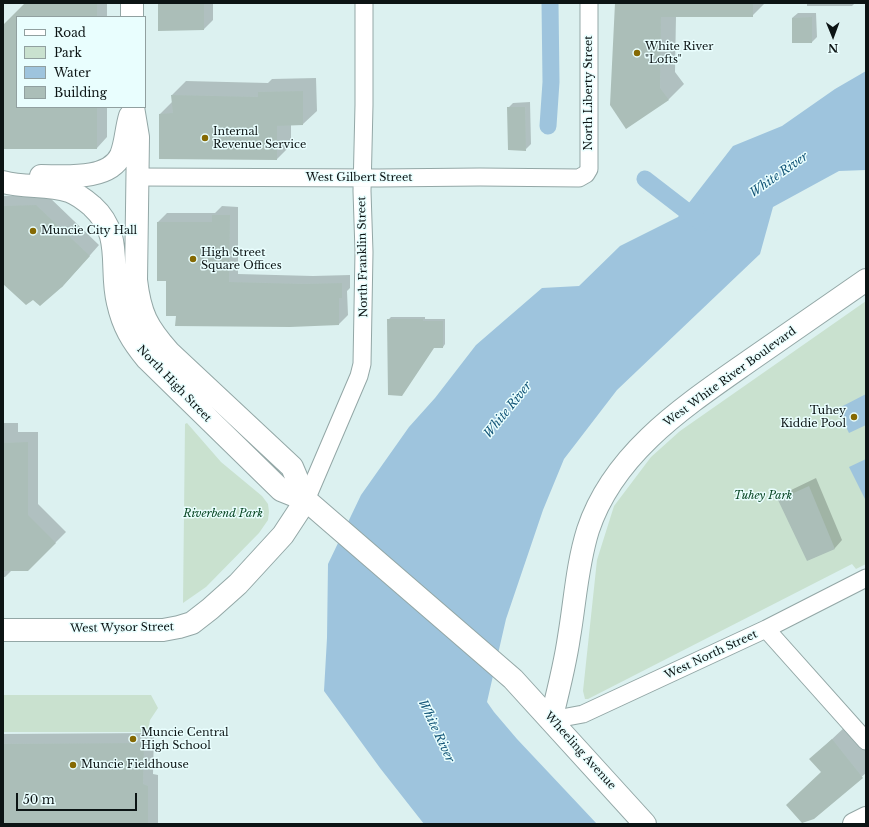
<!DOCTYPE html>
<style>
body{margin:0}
#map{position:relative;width:869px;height:827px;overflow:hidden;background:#dcf1f0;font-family:"Libre Baskerville",serif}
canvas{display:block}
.frame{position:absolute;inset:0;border:4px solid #0c1414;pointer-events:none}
.legend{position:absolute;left:16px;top:16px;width:130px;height:92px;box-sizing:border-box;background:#e9fefe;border:1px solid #91a0a0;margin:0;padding:5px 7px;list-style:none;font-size:12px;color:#0c1414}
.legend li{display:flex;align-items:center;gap:8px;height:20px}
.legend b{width:20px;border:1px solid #91a0a0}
.north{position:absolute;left:813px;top:16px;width:40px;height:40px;-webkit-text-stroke:3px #e9fefe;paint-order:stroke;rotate:179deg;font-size:11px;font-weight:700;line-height:16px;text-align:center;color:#0c1414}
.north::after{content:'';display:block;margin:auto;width:14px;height:18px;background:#0c1414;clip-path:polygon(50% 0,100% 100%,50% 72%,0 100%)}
.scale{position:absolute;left:16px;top:793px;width:121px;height:18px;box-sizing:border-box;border:2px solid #0c1414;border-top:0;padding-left:5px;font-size:12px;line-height:14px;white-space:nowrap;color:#0c1414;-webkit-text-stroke:3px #e9fefe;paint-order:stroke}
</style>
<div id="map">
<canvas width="869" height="827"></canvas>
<div class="frame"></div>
<ul class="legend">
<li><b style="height:5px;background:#fff"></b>Road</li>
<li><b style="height:11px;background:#c9e1cf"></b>Park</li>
<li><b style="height:11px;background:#9ec4dd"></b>Water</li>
<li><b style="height:11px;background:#abbeb8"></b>Building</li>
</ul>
<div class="north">N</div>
<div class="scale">50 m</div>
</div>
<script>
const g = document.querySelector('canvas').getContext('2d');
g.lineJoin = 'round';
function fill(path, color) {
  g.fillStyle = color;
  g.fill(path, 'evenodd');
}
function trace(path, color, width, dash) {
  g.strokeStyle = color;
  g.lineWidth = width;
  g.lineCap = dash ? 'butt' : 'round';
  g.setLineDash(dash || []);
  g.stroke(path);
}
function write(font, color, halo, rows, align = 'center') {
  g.font = font + ' "Libre Baskerville",serif';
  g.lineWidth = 3;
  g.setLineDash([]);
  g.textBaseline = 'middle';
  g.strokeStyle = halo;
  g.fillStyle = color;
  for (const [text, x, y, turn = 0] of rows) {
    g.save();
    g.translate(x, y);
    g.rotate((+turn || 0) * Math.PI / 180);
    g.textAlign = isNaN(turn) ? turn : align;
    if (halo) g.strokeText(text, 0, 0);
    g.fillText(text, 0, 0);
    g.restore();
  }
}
fill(new Path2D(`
 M866,301V564L856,569L852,564L588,699H585L583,691L597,560L614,506L651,457L680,431Z
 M187,423L221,462L262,496L268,504L269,512L268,520L259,533L206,587L183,603L185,424Z
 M3,695H151L158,708L150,720L148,732H3Z`), '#c9e1cf');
fill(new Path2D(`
 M866,71V170L839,171L773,207L760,254L617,390L564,459L543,510L506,619L487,702L494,712L517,739L597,824H424L380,768L324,691L327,638L328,564L361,495L409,427L435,398L476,345L542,288L579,286L620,246L678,217L733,146L782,126L835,89Z
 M866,394V425L849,433L837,409Z
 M866,459V501L849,467Z`), '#9ec4dd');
fill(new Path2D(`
 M27,3H107V17H17V107H107V137L97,148H3V27Z
 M159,3H213V20L204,29Z
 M616,3H765L752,16H676L675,72L684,84L669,99L626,127Z
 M807,3H855L852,6H807Z
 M798,13H816L817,37L812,42L792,18Z
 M316,78L317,111L303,124L291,125V145L277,159L160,114L173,101L172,95L186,81L268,83L272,79Z
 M530,102L531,144L526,149L508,108L513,103Z
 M47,195L99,245L62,287L33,298L3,283V196Z
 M222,206L238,207V274L313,276L350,275V288L347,291L348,315L339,324L177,315L167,280H158V222L167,213H215Z
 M391,317H425V319H445V344L443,347H434L404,392L388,320Z
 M3,423H18V432H38V504L66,532L28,570H12L5,577H3Z
 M816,478L842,540L835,548L808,560L779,500L787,492Z
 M848,724L866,747V773L813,818L822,771L811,759Z
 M154,733L153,774L158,775V824H3V734Z`), '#0003');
trace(new Path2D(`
 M548,126L551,82L550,3
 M645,179L702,223`), '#9ec4dd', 17);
fill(new Path2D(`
 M25,3H97V17H17V107H97V149H3V25Z
 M158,3H204V30L158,31Z
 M615,3H753V17H661L660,88L669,100L626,129L610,105Z
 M812,17V43H792V18Z
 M303,91V125L277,126V160L159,159V114L173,113L171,95L258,97V92Z
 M507,107H525L526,151L508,150Z
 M36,205L90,256L62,287L40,306L33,300L26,305L3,284V206Z
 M212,215H230L229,282L304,284L342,283V298H339V325L290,327L175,326L176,316H166V281H157V222H212Z
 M387,319H423V321H443V348H434L402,396L388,395Z
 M28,442V515L56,543L28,571H3V443Z
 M809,486L835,549L807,561L778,500Z
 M832,739L863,778L814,819L802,823L786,805L821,772L809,759Z
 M144,743L143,784L148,786V824H3V744Z`), '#abbeb8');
const street = new Path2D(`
 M138,177L379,178L480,177L579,178L586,174L589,169V3
 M306,500L359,376L362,364L364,252L362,191L364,105V3
 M766,629L866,741
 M551,720L583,714L766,629L866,578`);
const secondary = new Path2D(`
 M132,17V3
 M133,107L138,137L136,280C140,314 147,327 169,352L292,467L306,500
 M41,176C64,176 109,181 121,155C126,143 126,129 130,116
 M3,182C25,188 48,184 69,191C77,194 85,200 92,206C124,235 109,267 118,303C123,326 132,341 147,359L281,490L306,500L513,679L645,824
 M3,630H163L179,627L192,623L210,609L238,584L283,535L306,500
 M551,720C558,692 565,665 569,637C575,602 577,565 588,530C614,451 688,404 752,359C790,333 828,306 866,280
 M854,824L866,818`);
trace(street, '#93a7a6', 19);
trace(secondary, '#93a7a6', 24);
trace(street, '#fff', 17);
trace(secondary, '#fff', 22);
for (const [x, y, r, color] of [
 [637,53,4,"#856903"],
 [205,138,4,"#856903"],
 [33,231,4,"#856903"],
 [193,259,4,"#856903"],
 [854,417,4,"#856903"],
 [133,739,4,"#856903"],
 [73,765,4,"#856903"]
]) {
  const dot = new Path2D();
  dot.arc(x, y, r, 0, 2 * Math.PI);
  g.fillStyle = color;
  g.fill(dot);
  trace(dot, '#e9fefe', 1.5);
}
write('11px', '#0c1414', '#e9fefe', [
 ["White River",645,47],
 ["\"Lofts\"",645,60],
 ["Internal",213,132],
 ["Revenue Service",213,145],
 ["Muncie City Hall",41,231],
 ["High Street",201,253],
 ["Square Offices",201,266],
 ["Tuhey",846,411,"right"],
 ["Kiddie Pool",846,424,"right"],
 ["Muncie Central",141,733],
 ["High School",141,746],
 ["Muncie Fieldhouse",81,765]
], 'left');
write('11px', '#0c1414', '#e9fefe', [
 ["North Liberty Street",589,93,-90],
 ["West Gilbert Street",359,178],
 ["North Franklin Street",363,257,-91],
 ["West White River Boulevard",730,377,-36],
 ["North High Street",174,384,46],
 ["West Wysor Street",122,628,-1],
 ["West North Street",711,655,-25],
 ["Wheeling Avenue",580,751,48]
]);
write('italic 11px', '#074623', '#e9fefe', [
 ["Tuhey Park",763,496],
 ["Riverbend Park",223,514]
]);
write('italic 12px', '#145678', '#e9fefe', [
 ["White River",779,175,-35],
 ["White River",508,410,-51],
 ["White River",436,731,65]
]);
</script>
